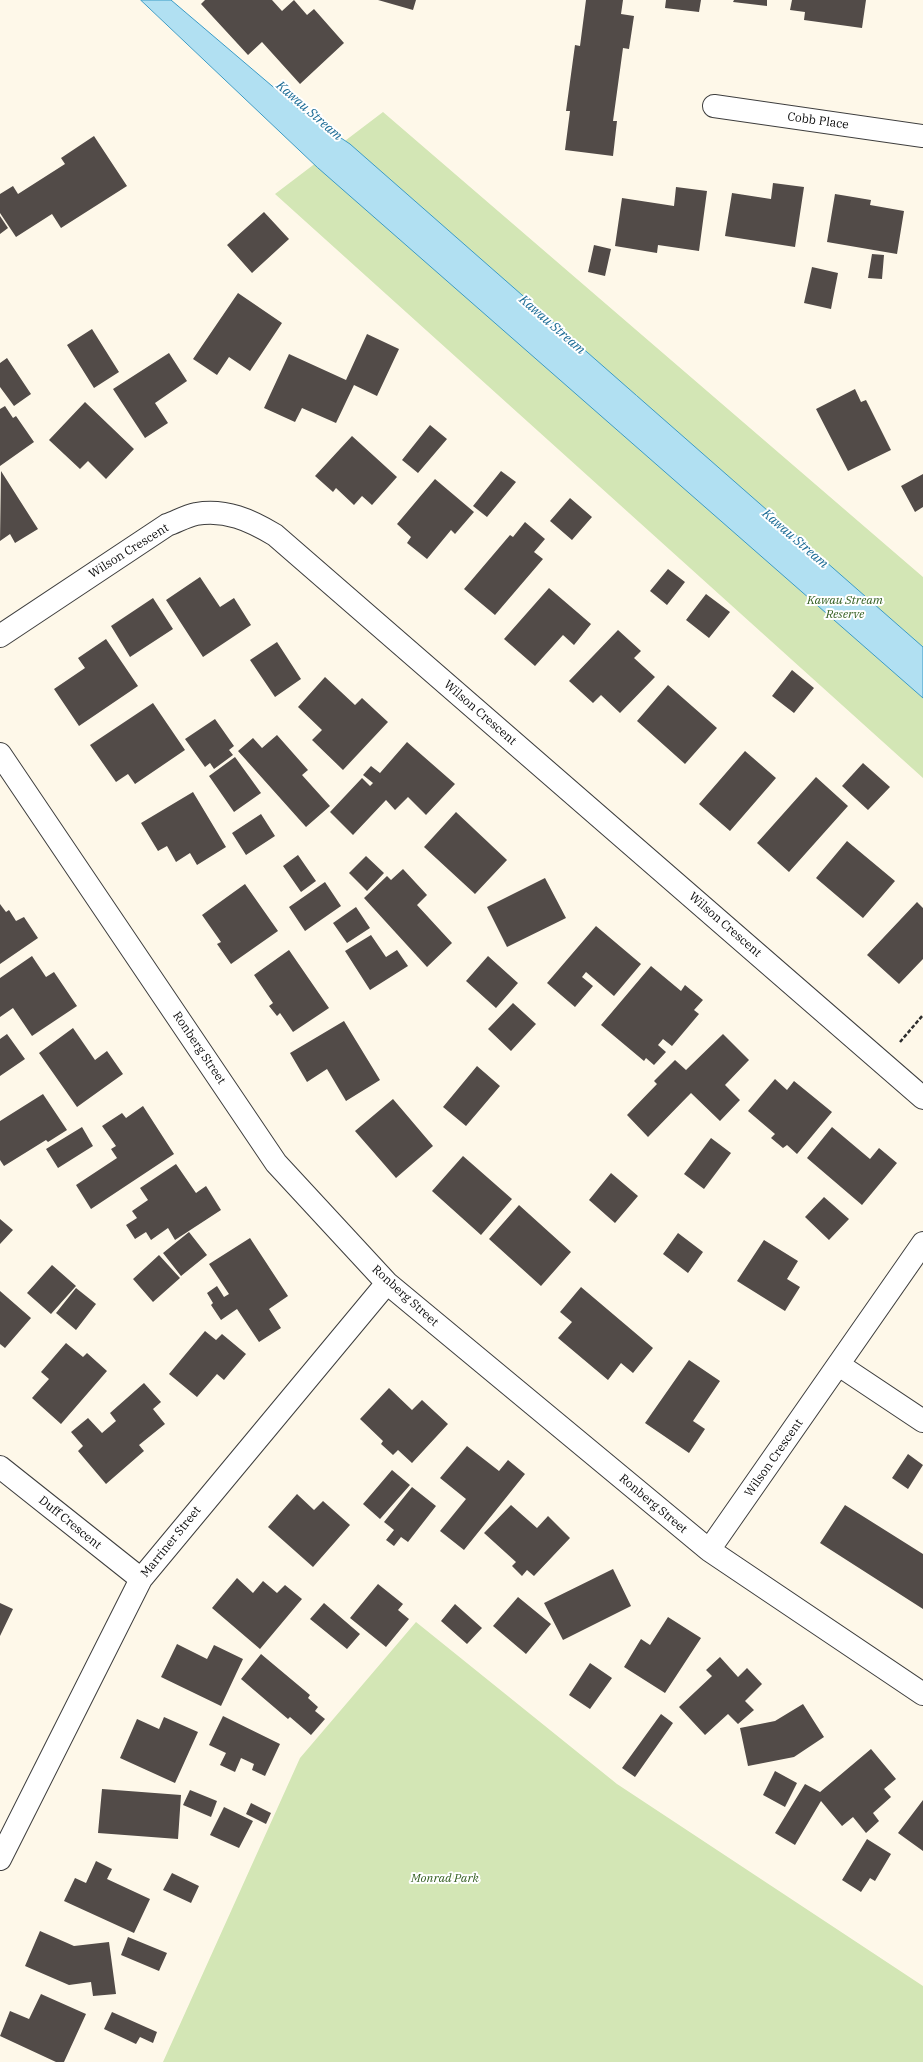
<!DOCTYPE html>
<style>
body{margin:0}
canvas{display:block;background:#fef8e9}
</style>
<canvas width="923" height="2062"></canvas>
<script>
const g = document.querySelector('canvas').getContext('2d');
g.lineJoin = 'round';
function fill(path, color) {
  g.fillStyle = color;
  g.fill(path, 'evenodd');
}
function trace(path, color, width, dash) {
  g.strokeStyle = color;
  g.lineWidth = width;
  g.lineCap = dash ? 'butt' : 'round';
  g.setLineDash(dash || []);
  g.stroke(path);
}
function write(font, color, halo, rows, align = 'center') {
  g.font = font + ' "IBM Plex Serif",serif';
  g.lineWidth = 4;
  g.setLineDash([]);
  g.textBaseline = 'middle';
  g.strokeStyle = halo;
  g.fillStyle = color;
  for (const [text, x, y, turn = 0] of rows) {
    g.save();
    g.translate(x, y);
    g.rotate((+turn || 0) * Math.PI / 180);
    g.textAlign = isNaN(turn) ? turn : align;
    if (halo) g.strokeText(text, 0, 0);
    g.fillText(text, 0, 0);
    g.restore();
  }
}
fill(new Path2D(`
 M383,112L923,577V778L275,194Z
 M416,1622L617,1784L923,1986V2062H163L300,1758Z`), '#d3e6b5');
const water = new Path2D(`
 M141,0H171L305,114L350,144L923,647V698L318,168Z`);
fill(water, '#b1e0f2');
trace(water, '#3b9bc6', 1);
fill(new Path2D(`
 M205,0H272L282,11L294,0L307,15L314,9L344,43L300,84L262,42L248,55L201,4Z
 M378,0H416L413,10Z
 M586,0H623L621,14L634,16L629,49L623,48L613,121H617L613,156L565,150L570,111H566L575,45L580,46Z
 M666,0H701L699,12L665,8Z
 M734,0H767V6L733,2Z
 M792,0H866L862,28L804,20L805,12L790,10Z
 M94,136L127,186L61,228L52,214L16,237L0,213V194L13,186L18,194L65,164L61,158Z
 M773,183L804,187L795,247L725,236L732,193L771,199Z
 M676,187L707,191L699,251L658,245L657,253L615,246L622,198L674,206Z
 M835,194L871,200L870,205L904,211L897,254L827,242Z
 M264,212L289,239L252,273L227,245Z
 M0,216L8,228L0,234Z
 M594,245L611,249L605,276L588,272Z
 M872,254L884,255L882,279L868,278Z
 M812,267L838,273L831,309L804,303Z
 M238,293L282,323L250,371L229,357L217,375L193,359Z
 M92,329L119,372L94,388L67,345Z
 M367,334L399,349L377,396L354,385L336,423L302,408L295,422L264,408L289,354L346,380Z
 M169,353L187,381L155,403L168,423L145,438L113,389Z
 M7,358L31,394L14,406L0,387V363Z
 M855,389L861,402L866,400L891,450L848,471L816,409Z
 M85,402L134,449L106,479L88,461L80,469L49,440Z
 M5,406L13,418L16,416L34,442L0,466V409Z
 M430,425L447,439L418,473L402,460Z
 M352,436L397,477L372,505L362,496L354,505L336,488L333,492L315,476Z
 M1,471L38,529L15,543L10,534L0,541Z
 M501,471L516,482L487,517L473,506Z
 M923,474V507L915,512L901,486Z
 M435,479L474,512L455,534L451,530L427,559L407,543L411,537L397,524Z
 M570,498L592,517L572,540L550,521Z
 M525,522L545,539L534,552L543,559L495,615L464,589L510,535L513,537Z
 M668,569L685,582L667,605L650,591Z
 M200,577L220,607L234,598L251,625L203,657L166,600Z
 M549,588L591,624L574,645L563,635L535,666L504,639Z
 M706,594L730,612L709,638L686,620Z
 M153,598L173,629L130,657L111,626Z
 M618,630L641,651L634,658L655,677L620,713L601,695L593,703L569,681Z
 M106,639L138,686L79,726L54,689L85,668L78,658Z
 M277,642L301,679L275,697L250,660Z
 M792,670L814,688L794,713L772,696Z
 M325,677L355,705L362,698L388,722L343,770L312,740L322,730L298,707Z
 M668,685L717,728L685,764L637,721Z
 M153,703L185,750L135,784L128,774L116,782L90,745Z
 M215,719L234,746L229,750L233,755L214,769L210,763L205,767L185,739Z
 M277,735L308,770L302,775L330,806L306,827L238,751L253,738L262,748Z
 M407,742L455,784L426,815L408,797L395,810L386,800L353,835L330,812L362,778L370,786L373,783L363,775L371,766L380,773Z
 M745,751L776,778L730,831L699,804Z
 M235,757L261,793L234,812L209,776Z
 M863,763L890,787L868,810L842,786Z
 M816,777L848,806L789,872L757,843Z
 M193,792L226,847L197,865L190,853L176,862L167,846L158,851L141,823Z
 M456,812L507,860L475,894L424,847Z
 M261,814L275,836L246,855L232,833Z
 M847,841L895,881L863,918L816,878Z
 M298,855L316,881L301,892L283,866Z
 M366,856L384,873L367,891L349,873Z
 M403,869L427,895L417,905L452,943L427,967L364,898L387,876L391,880Z
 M545,878L566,918L507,947L487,907Z
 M325,882L341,906L305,931L289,907Z
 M245,884L278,931L231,964L217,944L221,942L202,915Z
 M917,902L923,908V959L899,984L867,955Z
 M0,904L6,912L9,910L16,921L24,917L38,938L0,964Z
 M356,907L370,928L347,943L333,923Z
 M596,926L641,964L614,996L586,972L582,977L593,986L575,1007L547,983Z
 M371,935L386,957L397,950L408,966L370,990L345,951Z
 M289,950L329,1008L293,1032L280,1013L277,1016L269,1006L273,1003L254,975Z
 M32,956L46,977L54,972L77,1006L32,1036L13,1008L0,1017V978Z
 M488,956L518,983L496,1008L466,981Z
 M651,966L681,991L685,985L703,1000L694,1010L699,1014L672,1046L663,1039L658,1045L666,1052L654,1065L646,1058L644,1061L601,1025Z
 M513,1003L536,1024L511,1051L488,1029Z
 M344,1021L380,1080L346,1101L327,1069L307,1082L290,1053Z
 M73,1028L95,1060L107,1051L123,1074L77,1107L39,1053Z
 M7,1034L25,1059L0,1076V1039Z
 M723,1034L749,1060L725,1085L740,1100L720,1121L691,1093L648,1137L627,1115L657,1084L654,1081L675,1060L686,1070Z
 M477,1066L500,1086L466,1126L443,1107Z
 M775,1079L787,1090L794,1081L832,1112L797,1154L787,1145L783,1148L771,1138L775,1134L748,1111Z
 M43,1094L67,1130L48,1142L46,1140L4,1166L0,1160V1121Z
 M393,1099L433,1146L396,1178L355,1131Z
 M143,1106L174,1154L91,1209L76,1185L117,1158L111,1149L116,1146L102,1126L122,1113L126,1118Z
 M82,1127L93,1146L58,1168L46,1149Z
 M832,1127L870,1159L879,1148L897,1163L862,1205L807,1158Z
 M711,1138L731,1153L704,1189L684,1174Z
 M463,1156L512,1199L481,1235L432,1191Z
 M176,1164L196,1193L206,1186L221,1210L175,1240L168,1228L151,1240L146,1232L135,1239L126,1225L137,1218L132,1211L148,1200L140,1188Z
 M611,1173L638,1196L615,1223L589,1200Z
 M824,1197L849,1219L829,1240L805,1217Z
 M519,1205L571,1252L541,1286L489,1239Z
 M0,1219L13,1230L0,1244Z
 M189,1232L207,1255L181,1276L163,1253Z
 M678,1233L703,1252L688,1273L663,1254Z
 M250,1238L288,1296L269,1309L281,1328L259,1342L237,1309L221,1320L211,1305L213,1303L207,1293L217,1286L224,1297L229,1294L209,1264Z
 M764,1240L798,1261L787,1279L800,1287L785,1311L737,1281Z
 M159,1255L180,1278L153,1302L133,1279Z
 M52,1265L76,1286L51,1314L27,1293Z
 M581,1287L653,1348L633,1373L621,1363L608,1380L558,1338L572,1322L560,1312Z
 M76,1288L96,1304L76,1330L56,1313Z
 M0,1291L31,1318L5,1348L0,1344Z
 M205,1331L216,1340L222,1334L246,1354L224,1380L217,1374L197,1397L169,1374Z
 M66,1343L83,1357L87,1353L107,1371L61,1424L32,1398L49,1379L41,1372Z
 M689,1360L720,1381L693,1421L705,1429L689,1453L645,1423Z
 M144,1383L161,1402L153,1409L165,1424L139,1445L144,1451L106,1484L78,1451L83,1446L71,1432L88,1418L102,1433L116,1421L110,1413Z
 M389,1388L412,1410L422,1400L448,1424L412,1463L398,1450L393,1455L381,1444L383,1441L360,1419Z
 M467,1446L499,1471L508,1460L525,1474L464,1550L440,1531L466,1499L440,1478Z
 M908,1454L923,1465L908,1489L892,1478Z
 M392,1470L410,1485L380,1519L363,1504Z
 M412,1487L436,1506L408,1542L401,1537L394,1546L386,1540L394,1530L384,1522Z
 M297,1494L314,1510L323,1501L350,1525L313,1567L268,1527Z
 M511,1505L537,1528L548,1516L570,1538L534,1576L527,1570L522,1576L512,1566L516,1562L484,1533Z
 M845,1505L923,1554V1609L820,1543Z
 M613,1569L631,1606L563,1640L544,1603Z
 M237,1578L253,1593L263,1581L277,1593L285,1585L302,1599L260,1649L212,1608Z
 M378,1584L403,1604L398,1610L409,1619L386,1647L350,1618Z
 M518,1597L551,1624L526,1654L493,1626Z
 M0,1603L13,1609L0,1636Z
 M324,1603L360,1634L347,1649L310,1619Z
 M455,1604L482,1628L467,1644L441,1621Z
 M668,1617L701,1638L665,1693L624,1667L641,1639L650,1645Z
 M177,1644L207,1659L214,1645L243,1659L221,1706L161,1677Z
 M261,1654L310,1695L308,1698L318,1707L315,1711L325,1719L311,1735L290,1717L288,1719L241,1679Z
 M720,1657L738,1677L747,1668L762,1684L745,1701L754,1710L738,1724L728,1714L705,1735L679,1707L712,1676L706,1670Z
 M590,1663L612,1678L590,1709L569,1695Z
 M803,1704L824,1737L794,1757L748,1766L740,1728L775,1721Z
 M661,1714L673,1723L635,1777L622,1768Z
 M223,1716L280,1744L265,1776L252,1770L254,1764L241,1758L235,1772L220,1765L226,1753L209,1745Z
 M164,1717L198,1732L175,1783L120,1758L137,1719L159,1729Z
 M871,1749L896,1779L884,1789L891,1797L873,1813L879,1821L866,1833L853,1817L842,1826L821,1801L795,1845L775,1833L805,1784L820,1792Z
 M775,1771L797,1783L785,1807L763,1795Z
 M102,1789L181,1795L178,1839L98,1833Z
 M190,1790L217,1801L211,1817L183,1805Z
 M923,1800V1851L898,1833Z
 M251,1803L271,1813L266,1824L246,1814Z
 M224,1807L253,1821L239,1848L210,1835Z
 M867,1839L891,1854L875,1881L870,1878L861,1892L842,1880Z
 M96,1861L112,1869L107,1879L150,1899L134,1933L64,1901L75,1878L86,1883Z
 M172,1873L199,1886L191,1903L163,1890Z
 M40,1931L74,1946L109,1942L116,1994L93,1996L91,1982L69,1985L25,1966Z
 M128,1937L167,1953L159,1971L121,1955Z
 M41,1994L86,2014L64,2062H56L0,2036L10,2011L29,2019Z
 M112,2012L157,2032L153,2043L140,2037L136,2044L104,2029Z`), '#524b48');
const minor = new Path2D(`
 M714,106L923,136
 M0,636L167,525C176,522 186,516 196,514C226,509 250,520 275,535L923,1098
 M0,754L276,1163L387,1283L709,1550L923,1694
 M839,1365L923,1421
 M0,1467L141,1579
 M709,1550L923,1243
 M0,1859L141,1579L387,1283`);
trace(minor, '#3e3e3e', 24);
trace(new Path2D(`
 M900,1042L923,1015`), '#2d2d2d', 2.5, [4, 2]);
trace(minor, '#fff', 22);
write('12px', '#0b0b0b', '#fff', [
 ["Cobb Place",818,121,8],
 ["Wilson Crescent",129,551,-32],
 ["Wilson Crescent",480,713,41],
 ["Wilson Crescent",725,925,41],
 ["Ronberg Street",199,1048,56],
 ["Ronberg Street",405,1296,42],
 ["Wilson Crescent",774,1458,-55],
 ["Ronberg Street",653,1504,40],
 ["Duff Crescent",70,1523,39],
 ["Marriner Street",171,1542,-51]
]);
write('italic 12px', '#325e1f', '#fff', [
 ["Kawau Stream",845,601],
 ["Reserve",845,615],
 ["Monrad Park",445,1879]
]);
write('italic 13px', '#1b6b95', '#fff', [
 ["Kawau Stream",309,111,41],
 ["Kawau Stream",552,325,41],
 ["Kawau Stream",795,539,41]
]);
</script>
